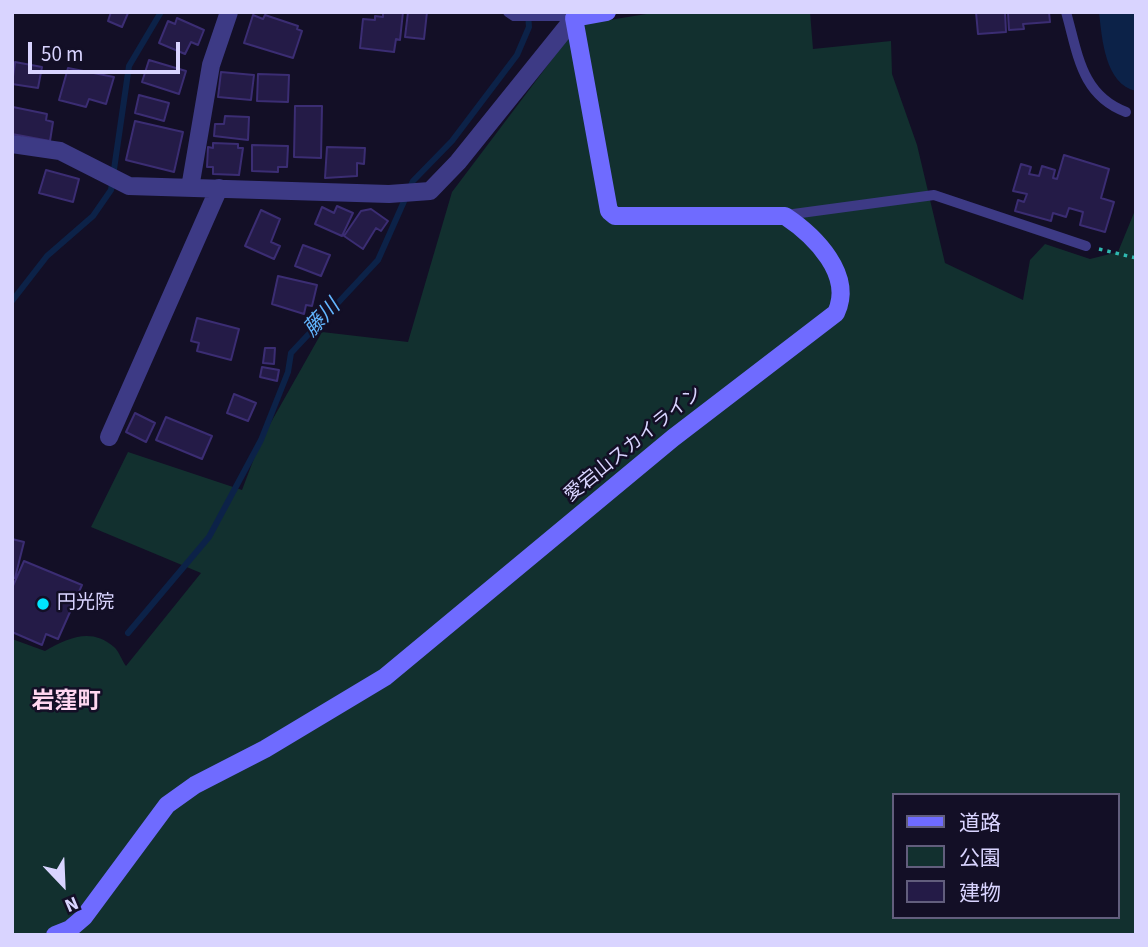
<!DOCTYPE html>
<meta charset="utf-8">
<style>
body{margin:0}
#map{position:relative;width:1148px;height:947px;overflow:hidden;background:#130f26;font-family:"Source Sans 3","Noto Sans JP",sans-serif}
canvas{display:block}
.frame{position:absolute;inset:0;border:14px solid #d9d4ff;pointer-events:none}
.legend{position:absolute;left:892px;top:793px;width:228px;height:126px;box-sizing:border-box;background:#130f26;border:2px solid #625e7d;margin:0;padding:9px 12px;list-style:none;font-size:21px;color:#d9d4ff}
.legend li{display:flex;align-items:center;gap:14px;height:35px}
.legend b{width:35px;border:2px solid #625e7d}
.north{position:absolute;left:28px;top:849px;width:70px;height:70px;-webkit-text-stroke:5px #130f26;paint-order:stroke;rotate:157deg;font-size:19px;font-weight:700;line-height:28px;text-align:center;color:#d9d4ff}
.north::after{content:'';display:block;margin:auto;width:24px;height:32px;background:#d9d4ff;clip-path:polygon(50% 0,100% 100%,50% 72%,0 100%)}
.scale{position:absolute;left:28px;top:42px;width:152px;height:32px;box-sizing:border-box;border:4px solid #d9d4ff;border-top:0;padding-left:9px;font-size:21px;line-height:24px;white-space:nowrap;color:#d9d4ff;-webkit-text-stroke:5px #130f26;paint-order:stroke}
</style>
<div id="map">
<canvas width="1148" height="947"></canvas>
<div class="frame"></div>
<ul class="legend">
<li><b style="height:9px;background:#6f6bff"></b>道路</li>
<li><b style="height:19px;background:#12302f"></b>公園</li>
<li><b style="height:19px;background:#241b47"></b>建物</li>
</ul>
<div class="north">N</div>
<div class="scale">50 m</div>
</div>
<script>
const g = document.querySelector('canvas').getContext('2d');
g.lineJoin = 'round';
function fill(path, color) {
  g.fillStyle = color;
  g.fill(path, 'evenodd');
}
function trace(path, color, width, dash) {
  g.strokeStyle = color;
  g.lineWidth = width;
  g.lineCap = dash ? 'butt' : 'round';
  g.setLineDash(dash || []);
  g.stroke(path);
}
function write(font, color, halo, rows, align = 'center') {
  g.font = font + ' "Source Sans 3","Noto Sans JP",sans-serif';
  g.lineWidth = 5;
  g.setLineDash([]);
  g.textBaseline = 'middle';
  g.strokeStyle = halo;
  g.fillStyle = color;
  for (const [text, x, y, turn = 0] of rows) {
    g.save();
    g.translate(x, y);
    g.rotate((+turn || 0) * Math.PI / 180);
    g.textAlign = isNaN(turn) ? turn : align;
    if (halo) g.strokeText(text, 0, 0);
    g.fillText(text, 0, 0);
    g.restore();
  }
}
fill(new Path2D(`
 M659,12H810L813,49L891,41L892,74L917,145L945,263L1023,300L1030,260L1045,244L1090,259L1118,252L1136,208V935H12V639L45,651C68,638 91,627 114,647C119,651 122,661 126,666L201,573L91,527L128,452L242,490L261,440L322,332L408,342L452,192L578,25ZM894,795H1118V917H894Z`), '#12302f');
fill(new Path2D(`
 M1099,12H1136V91C1105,84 1102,39 1099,12Z`), '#0c2248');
trace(new Path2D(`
 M12,301L47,256L93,216L111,190L129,66L161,12
 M128,633L209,537L261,440L288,372L291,353L378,260L413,181L452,141L517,55L529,27L528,13`), '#0c2248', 6);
const building = new Path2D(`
 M111,12L128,13L122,27L108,21Z
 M383,12H403L400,40L396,39L394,52L360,48L363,19L375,20V16L383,17Z
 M408,12H427L424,39L405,37Z
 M976,12H1005L1006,32L978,34Z
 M1008,12H1049L1050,22L1023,24L1024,29L1009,30Z
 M253,15L263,19L265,15L298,26L297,29L302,31L293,58L244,43Z
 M177,18L204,30L198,45L191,42L185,54L159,43L168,21L175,24Z
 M149,60L186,71L179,94L142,82Z
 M15,62L42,67L38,88L12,84Z
 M68,68L114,77L106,104L89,99L86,107L59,100Z
 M221,72L254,75L251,100L218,97Z
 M258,74L289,75L288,102L257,101Z
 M139,95L169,103L164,121L135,113Z
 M295,106H322L321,158L294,157Z
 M13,107L47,114L46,120L53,122L50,141L12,134Z
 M225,116L249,117L248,140L214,136L215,124H224Z
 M135,121L183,132L174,172L126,160Z
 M213,143L238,144V148H243L239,175L213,174V167H207L208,147L213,148Z
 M252,145L288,146L287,167H278V172L252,171Z
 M327,147L365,148L364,164L357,163V176L325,178Z
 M1064,155L1109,169L1101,198L1114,202L1105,232L1080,225L1083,212L1069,208L1066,217L1053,213L1051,221L1015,211L1018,200L1024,202L1027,194L1013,191L1021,164L1031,167L1029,174L1039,176L1042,166L1055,170L1053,178L1057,179Z
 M46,170L79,179L73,202L39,193Z
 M337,206L353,213L342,236L315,224L322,207L334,213Z
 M371,209L388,221L381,231L376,228L363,249L344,236L361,211Z
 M261,210L280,219L271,242L280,246L274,259L245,246Z
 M303,245L330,255L321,276L295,266Z
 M278,276L317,285L312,306L306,305L304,314L272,304Z
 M197,318L239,329L231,360L197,351L199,343L191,341Z
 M265,348H275L274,364L263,363Z
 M262,367L279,370L277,381L260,377Z
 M234,394L256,403L248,421L227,413Z
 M135,413L155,423L146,442L126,432Z
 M166,417L212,436L202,459L156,440Z
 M12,539L24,542L15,578H12Z
 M24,561L82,585L58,639L46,634L42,645L12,632V588Z`);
fill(building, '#241b47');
trace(building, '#3b2d73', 2);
trace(new Path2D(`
 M1099,249L1136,258`), '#2fb8b0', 3.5, [3.5, 5]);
trace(new Path2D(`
 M508,12L514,16H574
 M1066,12C1078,54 1081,95 1126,112
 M786,215L934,195L1086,246`), '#3d3a85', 10);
trace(new Path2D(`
 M12,144L60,151L129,186L389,194L430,191L458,162L574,18
 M190,188L211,65L229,12
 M109,437L219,188`), '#3d3a85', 18);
trace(new Path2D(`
 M55,935L70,929L84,917L167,805L195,785L265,749L385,677L673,438L836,313C854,275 815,236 785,216H615L609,211L574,18L607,12`), '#6f6bff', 18);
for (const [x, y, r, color] of [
 [43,604,7,"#00e5ff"]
]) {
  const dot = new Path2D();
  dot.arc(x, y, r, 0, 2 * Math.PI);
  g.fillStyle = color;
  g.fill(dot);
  trace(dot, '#130f26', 2.5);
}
write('19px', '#d9d4ff', '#130f26', [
 ["愛宕山スカイライン",634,445,-39]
]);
write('19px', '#d9d4ff', '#130f26', [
 ["円光院",57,604]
], 'left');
write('italic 21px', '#62b6ff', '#130f26', [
 ["藤川",323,319,-47]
]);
write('bold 23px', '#ffd6f0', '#130f26', [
 ["岩窪町",66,703]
]);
</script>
